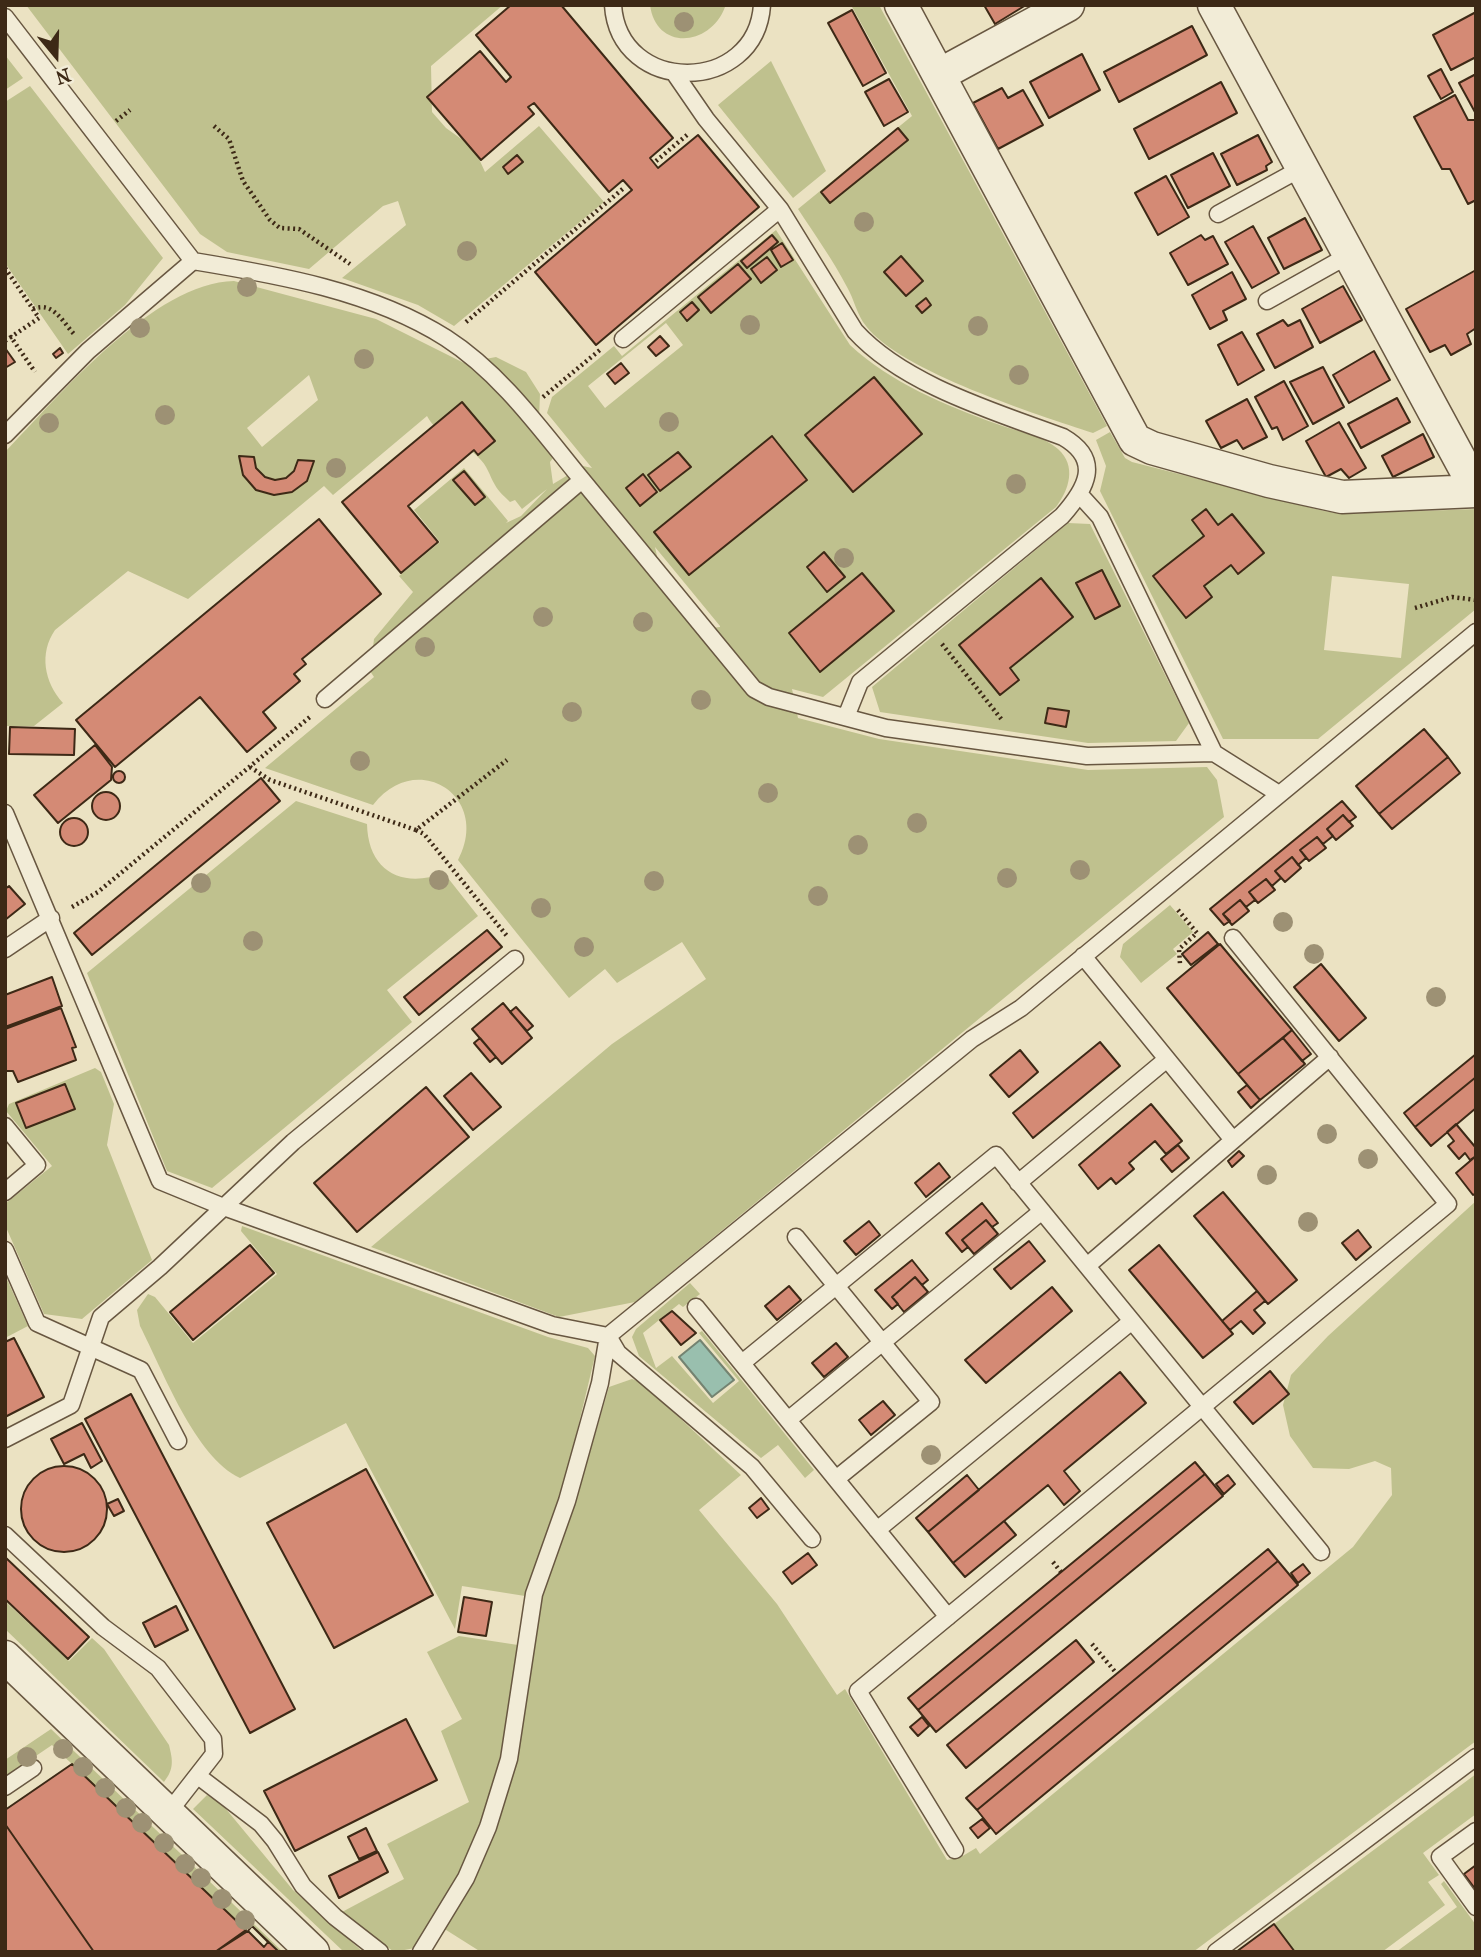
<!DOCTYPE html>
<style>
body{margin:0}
#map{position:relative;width:1481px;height:1957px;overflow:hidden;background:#ebe2c2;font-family:"IM FELL French Canon",serif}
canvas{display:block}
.frame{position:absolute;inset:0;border:7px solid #3d2916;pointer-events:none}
.north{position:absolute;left:21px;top:21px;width:70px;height:70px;-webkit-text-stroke:5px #f2ecd7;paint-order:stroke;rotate:161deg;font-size:19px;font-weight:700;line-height:28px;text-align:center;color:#3d2916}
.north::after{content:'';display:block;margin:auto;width:24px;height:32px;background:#3d2916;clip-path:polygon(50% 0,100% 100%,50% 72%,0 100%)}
</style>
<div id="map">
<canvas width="1481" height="1957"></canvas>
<div class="frame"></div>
<div class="north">N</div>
</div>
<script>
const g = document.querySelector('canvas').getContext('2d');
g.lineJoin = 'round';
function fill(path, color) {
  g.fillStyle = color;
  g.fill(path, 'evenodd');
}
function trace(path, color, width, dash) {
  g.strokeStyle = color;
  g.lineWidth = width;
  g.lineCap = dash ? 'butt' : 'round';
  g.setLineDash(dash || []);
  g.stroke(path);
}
fill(new Path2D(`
 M26,5H503L431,66L432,112L446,128L474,148L485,172L539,126L604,202L454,326L418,305L342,278L406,225L398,201L383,206L309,269L227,252L200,234Z
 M650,5H725V7C710,47 656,51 650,5Z
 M851,5H879L1107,426L1093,433C1038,415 900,371 866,326C857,315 854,299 847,287C833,260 815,235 798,209L912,116Z
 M5,55L23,78L5,90Z
 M771,61L826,171L793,198L718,105Z
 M30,86L163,258L125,305L68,354L5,263V102Z
 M776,230L850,345C891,383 945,405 997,424C1015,431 1044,436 1058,449C1077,466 1069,490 1056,507L823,697L792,689L798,718L879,739L1088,770L1207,767L1217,780L1224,817L635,1302L559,1317L371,1247L612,1044L706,979L682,942L617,983L605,969L569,998L458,860C492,797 417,748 373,805L265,768L374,677L370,671L374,639L413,592L399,576L440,542L414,510L464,468L508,521L506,523L521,516L547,489L522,509L515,500L510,502C505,497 498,491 495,485C489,475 488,466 478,457C464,442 438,437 427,416L333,495L324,486L188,599L128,571L55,630C39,653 44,682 63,703L34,726H5V452C58,397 154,282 234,281L376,319L464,363L496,357L526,372L540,394L539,418L555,438L553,458L550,462L553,484L583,466L592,468L547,413L552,397L614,346L622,356ZM666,323L683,345L605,408L588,386ZM309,375L318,400L262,447L247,428ZM655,547L720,626V627L695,630L665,593Z
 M1110,432L1125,458L1132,462L1324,511L1341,514L1476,509V609L1318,739H1223L1100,491L1106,466L1096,440ZM1332,576L1409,584L1401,658L1324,650Z
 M1068,523L1090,524L1189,723L1176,741L1088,743L880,712L872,687Z
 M296,801L367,824C368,871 402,889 444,873L478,916L387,990L412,1022L212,1188L167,1171L87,973Z
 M1170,905L1193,932L1173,949L1177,954L1141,983L1120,957L1123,944Z
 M95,1068L101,1072L114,1104L107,1145L152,1260L82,1319L44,1314L5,1225V1204L52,1166L6,1111L9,1104Z
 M1476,1201V1741L1193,1952H481L443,1928L482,1859L541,1598L576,1499L609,1387L632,1379L642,1383L741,1475L699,1510L777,1604L837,1695L845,1689L947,1860L961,1857L976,1848L980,1854L1353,1547L1392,1495L1391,1468L1375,1461L1349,1469L1313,1468L1290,1436L1283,1405L1291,1375L1328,1336Z
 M242,1226L548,1337L588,1348L595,1356L567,1473L525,1596L462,1586L455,1629L346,1423L240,1478C195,1457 163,1371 140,1326L137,1310L148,1294L155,1297L193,1343L277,1274L241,1231Z
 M5,1275L28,1326L5,1338Z
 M690,1283L700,1294L683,1307L679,1304L643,1333L656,1368L672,1356L713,1403L739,1381L699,1333L702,1331L814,1470L805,1478L778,1445L761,1458L639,1356L632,1337L636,1329Z
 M5,1601L69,1661L92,1638L104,1649L169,1745C173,1761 174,1769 164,1782L5,1629Z
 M459,1636L518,1645C509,1716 500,1789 470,1855C455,1888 435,1918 415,1948L394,1952L342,1912L404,1879L387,1844L469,1802L441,1731L462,1719L427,1652Z
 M51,1729L283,1952H279L252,1927L246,1930L52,1745L5,1777V1760Z
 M1476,1774V1814L1423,1853L1439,1875L1428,1882L1445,1905L1382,1952H1295L1274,1924Z
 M207,1795L221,1803L293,1890L363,1952H344L193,1809Z
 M1444,1881L1476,1925V1952H1396L1457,1907L1441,1884Z`), '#bfc18e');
const water = new Path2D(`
 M700,1340L734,1380L712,1397L679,1357Z`);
fill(water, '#99bfae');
trace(water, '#748371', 2);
const building = new Path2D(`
 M511,5H561L673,138L650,158L658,168L698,135L759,207L596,345L535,272L632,190L623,180L609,192L534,103L528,107L534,114L481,160L427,97L480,51L506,82L511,77L476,35Z
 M984,5H1026L995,24Z
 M852,10L886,73L863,86L828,23Z
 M1476,12V57L1451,70L1433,35Z
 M1192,26L1207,55L1119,102L1104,72Z
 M1082,54L1100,90L1049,118L1030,82Z
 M1441,69L1453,92L1441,99L1428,76Z
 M1476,74V114L1459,83Z
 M889,79L908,112L884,126L865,92Z
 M1221,82L1237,113L1149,159L1134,129Z
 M1002,88L1008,98L1023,90L1043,125L998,149L973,103Z
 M1455,95L1468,120H1476V200L1468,204L1450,169H1442L1414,117Z
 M898,128L908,140L830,203L821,192Z
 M1258,135L1272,162L1266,166L1267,170L1237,185L1221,154Z
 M1213,153L1230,186L1188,208L1171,175Z
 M517,155L523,162L508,174L503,167Z
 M1166,176L1189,217L1158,235L1135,193Z
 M1305,218L1322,250L1284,269L1268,238Z
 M1253,226L1279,273L1252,288L1225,242Z
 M772,235L778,242L747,268L741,261Z
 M1201,235L1205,240L1213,236L1228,264L1188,285L1170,253Z
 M782,243L793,260L781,267L771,250Z
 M901,256L923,281L906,296L884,272Z
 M767,257L777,270L761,283L751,269Z
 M738,264L751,279L711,313L698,297Z
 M1476,270V328L1467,334L1471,344L1451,355L1445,345L1430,352L1406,309Z
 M1232,272L1246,299L1223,311L1227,320L1210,329L1192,295Z
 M1343,286L1362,320L1320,343L1302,309Z
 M926,298L931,305L922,313L916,306Z
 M692,302L699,310L687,321L680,312Z
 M1283,320L1288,326L1300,320L1313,347L1275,368L1257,334Z
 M1242,332L1264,370L1238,385L1218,345Z
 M660,336L669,346L656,356L648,347Z
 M5,348L15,362L5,368Z
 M60,348L63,353L56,358L53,354Z
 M1374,351L1390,380L1349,403L1333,375Z
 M621,363L629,373L615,384L607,374Z
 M1323,367L1344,407L1313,424L1290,382Z
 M874,377L922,434L853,492L805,435Z
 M1284,381L1308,426L1283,440L1277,427L1272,429L1255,397Z
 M1397,398L1410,422L1361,448L1348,424Z
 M1247,399L1267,437L1243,449L1237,440L1221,448L1206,421Z
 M462,402L495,441L478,455L474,450L408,506L438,542L401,573L342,502Z
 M1339,422L1366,468L1349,478L1341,469L1326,477L1306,441Z
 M1423,434L1434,457L1393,477L1382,456Z
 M772,436L807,480L689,575L654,532Z
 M678,452L691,467L660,491L648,475Z
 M239,456L254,457L256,468L265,477L275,480L286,478L294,471L298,460L314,461L307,481L292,492L274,495L256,490L243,475Z
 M464,471L485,497L475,505L453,480Z
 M643,474L657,492L640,506L626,488Z
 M1206,509L1218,525L1232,514L1264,553L1238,574L1231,565L1204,586L1212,597L1186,618L1153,576L1204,536L1192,520Z
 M319,519L381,594L302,659L306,664L294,674L300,681L263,712L276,728L247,752L200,697L115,767L76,720Z
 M824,552L845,577L827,592L807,567Z
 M1102,570L1120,606L1095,619L1076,583Z
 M862,573L894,611L820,672L789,633Z
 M1041,578L1073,617L1010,668L1019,680L1000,695L959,645Z
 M1048,708L1069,711L1066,727L1045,723Z
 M10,727L75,729L74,755L9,754Z
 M1424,729L1448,757L1379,814L1356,786Z
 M95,745L112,767L111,780L58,823L34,795Z
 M1448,757L1460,773L1392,829L1379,814Z
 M113 777a6 6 0 1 1 12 0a6 6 0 1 1-12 0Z
 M261,778L280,801L92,955L74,933Z
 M92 806a14 14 0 1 1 28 0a14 14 0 1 1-28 0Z
 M1342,801L1356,817L1349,822L1343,815L1327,829L1333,836L1323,844L1317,837L1300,850L1306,858L1298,865L1292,857L1275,871L1281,878L1272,886L1266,879L1249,892L1255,900L1246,907L1240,900L1223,914L1230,921L1224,925L1210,909Z
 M1343,815L1353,826L1336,840L1327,829Z
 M60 832a14 14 0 1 1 28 0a14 14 0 1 1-28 0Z
 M1317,837L1326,848L1309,861L1300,850Z
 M1292,857L1301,868L1285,882L1275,871Z
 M1266,879L1275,890L1258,903L1249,892Z
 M9,886L25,904L5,920V889Z
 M1240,900L1249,911L1232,925L1223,914Z
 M487,930L502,947L419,1015L404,997Z
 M1208,932L1218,944L1191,965L1182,954Z
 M1220,944L1292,1030L1238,1074L1167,988Z
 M1321,964L1366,1018L1339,1041L1294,987Z
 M52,977L62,1006L5,1027V995Z
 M503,1003L532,1038L502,1064L472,1029Z
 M516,1007L533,1026L527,1031L510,1012Z
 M61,1008L76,1047L72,1048L76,1060L18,1082L13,1071H5V1029Z
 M1292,1030L1311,1054L1302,1061L1283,1038Z
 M480,1038L496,1057L490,1062L474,1043Z
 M1283,1038L1305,1064L1260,1100L1238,1074Z
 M1100,1042L1120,1066L1033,1138L1013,1113Z
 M1020,1050L1038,1072L1009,1097L990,1075Z
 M1476,1054V1077L1415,1127L1404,1113Z
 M471,1073L501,1107L473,1130L444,1096Z
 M1476,1077V1108L1431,1146L1415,1127Z
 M65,1084L75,1109L26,1128L16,1103Z
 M1247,1085L1260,1100L1251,1108L1238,1092Z
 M426,1087L469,1137L357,1232L314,1183Z
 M1151,1104L1182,1141L1166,1154L1155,1141L1129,1163L1134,1169L1116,1184L1111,1178L1098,1189L1079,1165Z
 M1456,1124L1476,1148V1156L1470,1160L1465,1153L1459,1159L1448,1146L1454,1141L1447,1132Z
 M1178,1145L1189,1158L1172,1172L1161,1159Z
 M1239,1151L1244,1156L1232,1167L1228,1161Z
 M1476,1156V1193L1473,1195L1456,1173Z
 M939,1163L950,1177L926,1197L915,1183Z
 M1223,1192L1297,1280L1268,1304L1194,1216Z
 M982,1203L998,1223L992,1227L986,1220L962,1240L968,1247L962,1252L946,1233Z
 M986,1220L998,1234L974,1254L962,1240Z
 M869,1221L880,1235L856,1255L844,1241Z
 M1358,1230L1371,1247L1356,1260L1342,1243Z
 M1029,1241L1045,1261L1011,1289L994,1269Z
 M250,1245L274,1273L193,1340L170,1312Z
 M1159,1245L1233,1334L1203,1358L1129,1270Z
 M912,1260L928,1280L922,1285L915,1277L892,1297L898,1304L892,1309L875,1290Z
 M915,1277L928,1292L904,1312L892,1297Z
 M789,1286L801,1300L777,1320L765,1306Z
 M1052,1287L1072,1311L986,1383L965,1360Z
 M1257,1291L1265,1301L1254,1310L1265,1323L1253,1334L1241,1321L1230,1330L1222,1321Z
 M672,1311L696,1333L681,1345L660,1320Z
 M14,1338L44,1397L5,1417V1342Z
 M836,1343L848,1357L824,1377L812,1363Z
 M1270,1371L1289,1394L1253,1424L1234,1402Z
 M1120,1372L1146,1403L1064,1471L1080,1491L1064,1505L1048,1485L953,1563L928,1532Z
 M131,1394L295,1709L250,1733L85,1419Z
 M883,1401L895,1415L871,1435L859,1420Z
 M82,1423L102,1461L91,1468L84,1454L64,1464L51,1439Z
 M1195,1462L1205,1474L918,1710L908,1698Z
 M21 1509a43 43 0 1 1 86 0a43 43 0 1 1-86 0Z
 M366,1469L433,1595L334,1648L267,1523Z
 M1205,1474L1223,1496L936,1732L918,1710Z
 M967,1475L979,1490L928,1532L916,1518Z
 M1228,1475L1235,1484L1224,1494L1216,1484Z
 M761,1498L769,1509L757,1518L749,1508Z
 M118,1499L124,1511L114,1516L107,1504Z
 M1004,1521L1016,1535L965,1577L953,1563Z
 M1268,1549L1278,1561L977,1810L966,1798Z
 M808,1553L817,1565L792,1584L783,1572Z
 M5,1557L89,1637L68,1659L5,1599Z
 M1278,1561L1298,1585L996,1834L977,1810Z
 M1303,1564L1310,1573L1298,1583L1291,1573Z
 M464,1597L492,1602L486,1636L458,1632Z
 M176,1606L188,1630L155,1647L143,1623Z
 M1076,1640L1094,1662L966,1768L947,1745Z
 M922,1717L929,1726L918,1736L910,1727Z
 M406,1719L437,1780L295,1851L264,1791Z
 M72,1764L246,1930L215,1952H94L5,1824V1810Z
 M982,1819L990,1828L978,1838L970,1828Z
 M5,1824L94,1952H5Z
 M366,1828L377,1851L359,1859L348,1837Z
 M378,1852L388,1872L339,1898L329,1876Z
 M1476,1865V1890L1464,1874Z
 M1274,1924L1295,1952H1236Z
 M252,1926L268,1942L264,1947L248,1931Z
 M252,1926L279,1952H215L248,1931Z`);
fill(building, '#d48a75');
trace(building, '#3d2916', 2);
const lane = new Path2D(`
 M613,5C619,96 756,95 762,5
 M5,17L193,261C278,275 372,291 446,338C499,372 539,427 578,475C637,546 695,618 754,689L769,697L886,728L1087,756L1214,753L1279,794
 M675,74L706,119L780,209L855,331C904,385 996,412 1063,437C1103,460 1086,489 1062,516L860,682L846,717
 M1218,214L1302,168
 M1267,301L1349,255
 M623,339L780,209
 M5,435L88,351L193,261
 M1080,495L1100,517L1214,753
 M325,699L582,480
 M5,813L160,1181L221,1206L552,1325L608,1336L972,1039L1021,1008L1476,632
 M5,949L51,918
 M1083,956L1233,1140
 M5,1126L37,1165L5,1192
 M1018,1183L1167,1059
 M796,1237L931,1402L836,1479
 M5,1250L37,1323L141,1370L178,1441
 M1087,1266L1330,1057
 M696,1307L948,1617
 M608,1336L618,1353L752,1467L812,1539
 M742,1363L996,1155L1321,1552
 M788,1420L1042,1211
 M5,1439L71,1405L101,1317L160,1267L293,1142L515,959
 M877,1530L1132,1321
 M5,1535L103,1627L158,1668L213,1739L214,1754L168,1813
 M198,1776L261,1824L275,1841L303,1886L335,1917L380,1952
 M5,1787L33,1768
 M1476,1831L1440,1857L1476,1907
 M955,1850L858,1691L1448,1204L1233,938
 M421,1952L466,1878L488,1827L509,1759L534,1594L567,1501L600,1383L608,1336
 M1216,1952L1476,1757`);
const street = new Path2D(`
 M901,5L1135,440L1152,448L1269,481L1342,497L1476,491
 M1214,5L1476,489
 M939,75L1068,5
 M5,1657L313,1952`);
trace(lane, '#685741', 19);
trace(street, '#685741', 35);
trace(new Path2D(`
 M116,121L130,110
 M214,126L229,139L243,181L270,220L280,228L299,229L350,264
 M656,161L687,135
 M5,268L39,318L11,337
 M33,309C53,301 62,321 74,334
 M466,322L625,187
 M5,341L11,337L35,372
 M543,397L601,349
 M1415,608L1452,597L1476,600
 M942,644L1002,720
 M250,767L270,780L416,830L507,760
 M416,830L424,834L507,936
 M72,907L98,892L311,716
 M1178,910L1197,933L1179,949L1180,964
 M1053,1562L1061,1572
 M1092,1644L1117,1674`), '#3d2916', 4.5, [2, 3.5]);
trace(lane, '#f2ecd7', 16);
trace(street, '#f2ecd7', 32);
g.fillStyle = '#9d9174';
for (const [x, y] of [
 [684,22],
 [864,222],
 [467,251],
 [247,287],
 [750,325],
 [978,326],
 [140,328],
 [364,359],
 [1019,375],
 [165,415],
 [669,422],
 [49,423],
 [336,468],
 [1016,484],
 [844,558],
 [543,617],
 [643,622],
 [425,647],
 [701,700],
 [572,712],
 [360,761],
 [768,793],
 [917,823],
 [858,845],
 [1080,870],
 [1007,878],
 [439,880],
 [654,881],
 [201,883],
 [818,896],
 [541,908],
 [1283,922],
 [253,941],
 [584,947],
 [1314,954],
 [1436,997],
 [1327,1134],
 [1368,1159],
 [1267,1175],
 [1308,1222],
 [931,1455],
 [63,1749],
 [27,1757],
 [83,1767],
 [105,1788],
 [126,1808],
 [142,1823],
 [164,1843],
 [185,1864],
 [201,1878],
 [222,1899],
 [245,1920]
]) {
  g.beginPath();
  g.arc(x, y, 10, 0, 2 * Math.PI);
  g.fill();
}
</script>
